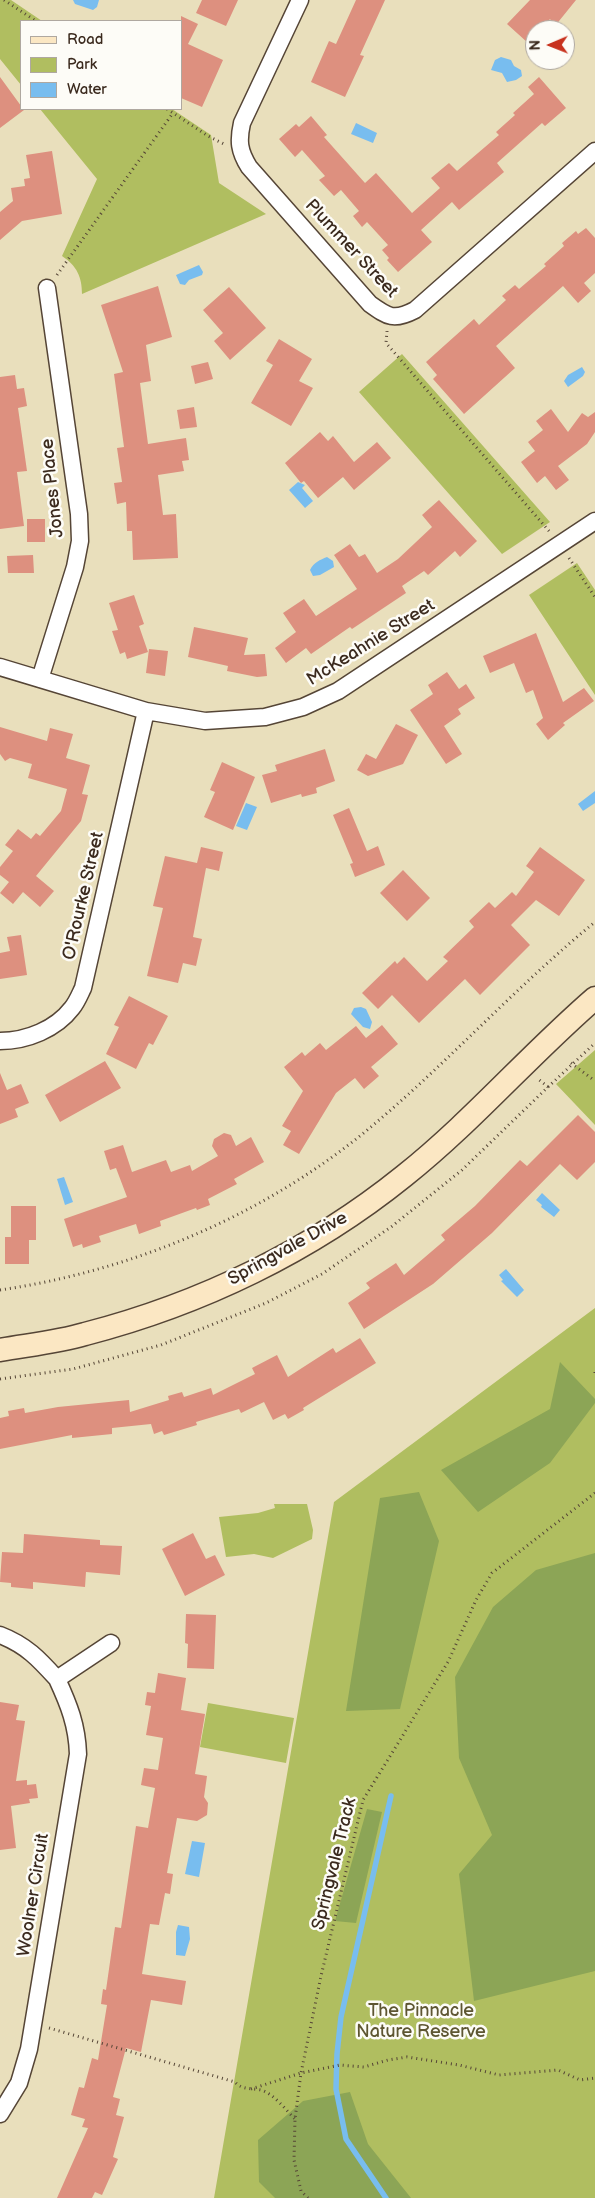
<!DOCTYPE html>
<style>
body{margin:0}
#map{position:relative;width:595px;height:2198px;overflow:hidden;background:#e9dfbc;font-family:"Balsamiq Sans",sans-serif}
canvas{display:block}
.legend{position:absolute;left:20px;top:20px;width:162px;height:90px;box-sizing:border-box;background:#fdfcf7;border:1px solid #afa8a0;margin:0;padding:6px 9px;list-style:none;font-size:15px;color:#3b2a1e}
.legend li{display:flex;align-items:center;gap:10px;height:25px}
.legend b{width:25px;border:1px solid #afa8a0}
.north{position:absolute;left:525px;top:20px;width:50px;height:50px;box-sizing:border-box;background:#fdfcf7;border:1px solid #afa8a0;border-radius:50%;rotate:269deg;font-size:14px;font-weight:700;line-height:20px;text-align:center;color:#3b2a1e}
.north::after{content:'';display:block;margin:auto;width:18px;height:22px;background:#c8321e;clip-path:polygon(50% 0,100% 100%,50% 72%,0 100%)}
</style>
<div id="map">
<canvas width="595" height="2198"></canvas>
<ul class="legend">
<li><b style="height:6px;background:#fbe7c3"></b>Road</li>
<li><b style="height:14px;background:#b0be60"></b>Park</li>
<li><b style="height:14px;background:#78bdef"></b>Water</li>
</ul>
<div class="north">N</div>
</div>
<script>
const g = document.querySelector('canvas').getContext('2d');
g.lineJoin = 'round';
function fill(path, color) {
  g.fillStyle = color;
  g.fill(path, 'evenodd');
}
function trace(path, color, width, dash) {
  g.strokeStyle = color;
  g.lineWidth = width;
  g.lineCap = dash ? 'butt' : 'round';
  g.setLineDash(dash || []);
  g.stroke(path);
}
function write(font, color, halo, rows, align = 'center') {
  g.font = font + ' "Balsamiq Sans",sans-serif';
  g.lineWidth = 5;
  g.setLineDash([]);
  g.textBaseline = 'middle';
  g.strokeStyle = halo;
  g.fillStyle = color;
  for (const [text, x, y, turn = 0] of rows) {
    g.save();
    g.translate(x, y);
    g.rotate((+turn || 0) * Math.PI / 180);
    g.textAlign = isNaN(turn) ? turn : align;
    if (halo) g.strokeText(text, 0, 0);
    g.fillText(text, 0, 0);
    g.restore();
  }
}
fill(new Path2D(`
 M0,0H11L42,21H21V85L0,59Z
 M40,109H172L211,135L219,183L266,214L82,294C82,277 77,266 62,256L97,179Z
 M402,354L550,522L502,554L359,392Z
 M577,563L595,590V695L529,595Z
 M595,1050V1125L556,1084Z
 M595,1308V2198H214L334,1502Z
 M274,1504H307L313,1530L312,1539L273,1558L254,1554L226,1557L219,1517L258,1513L275,1508Z
 M208,1703L294,1718L286,1763L200,1747Z`), '#b0be60');
fill(new Path2D(`
 M560,1362L595,1399V1403L550,1463L478,1512L441,1470L550,1409Z
 M419,1492L439,1541L400,1709L346,1711L380,1498Z
 M595,1553V1971L474,2001L459,1874L492,1835L459,1758L455,1677L493,1607L536,1570Z
 M367,1809L382,1812L356,1923L335,1921Z
 M350,2092L368,2144L411,2198H275L259,2182L258,2140L303,2101Z`), '#8ca556');
fill(new Path2D(`
 M73,0H99L97,7L93,10L75,4Z
 M501,57L511,60L514,66L521,70L522,76L516,80L507,82L502,73L491,70L495,60Z
 M356,123L377,133L373,143L351,134Z
 M199,265L203,272L202,275L189,280L185,285L180,284L176,275Z
 M582,367L585,372L583,376L568,387L564,381L568,375Z
 M298,482L305,485L302,488L313,501L305,508L289,490Z
 M327,557L333,561L334,567L320,575L313,576L310,570C314,562 320,560 327,557Z
 M595,791V803L583,811L578,804Z
 M246,803L257,807L247,830L236,826Z
 M361,1007L366,1009L372,1022L370,1029L363,1027L351,1014L354,1008Z
 M64,1177L73,1202L65,1205L57,1179Z
 M542,1193L560,1210L554,1217L541,1207L542,1205L536,1200Z
 M506,1269L524,1290L517,1297L501,1281L503,1280L499,1275Z
 M192,1841L205,1843L199,1877L185,1874Z
 M178,1925L189,1927L190,1939L185,1956L176,1955V1932Z`), '#78bdef');
trace(new Path2D(`
 M386,2198L346,2139L336,2089L337,2054L341,2017L391,1796`), '#78bdef', 5.5);
fill(new Path2D(`
 M202,0H238L226,26L196,13Z
 M356,0H385L360,55L364,56L345,97L311,82L329,41L336,44Z
 M530,0H576L555,26L550,19L540,30H535V36L528,43L507,24Z
 M181,16L198,24L188,44L223,60L202,107L181,98Z
 M0,77L24,110L0,128Z
 M539,77L566,108L545,126L542,123L497,163L504,172L459,210L452,202L421,230L432,242L398,272L387,260L389,258L382,250L388,245L367,222L362,227L353,216L359,211L341,190L334,196L319,180L325,176L302,150L295,157L279,139L296,124L299,127L311,116L327,135L324,137L365,183L376,173L412,213L440,188L431,178L449,163L457,171L499,135L496,132L515,115L513,113L534,94L528,87Z
 M52,151L62,214L22,221L0,240V212L13,201L11,188L25,186L24,179L30,178L26,155Z
 M586,228L595,238V273L584,283L591,291L578,303L563,286L496,346L515,368L464,414L433,379L437,375L426,362L474,319L479,325L506,300L502,296L515,285L519,289L546,266L544,264L564,246L562,243L576,231L578,234Z
 M158,286L172,337L146,345L151,381L140,383L148,444L186,438L189,460L182,461L184,471L158,475L163,515L176,514L178,558L133,560L132,531H127L126,502L117,504L114,483L122,482L117,448L124,447L114,374L123,372L101,305Z
 M229,287L266,328L230,360L214,341L223,333L203,310Z
 M279,339L312,359L299,381L313,388L291,426L251,403L273,365L266,361Z
 M208,362L213,379L195,384L191,366Z
 M15,375L17,389L24,388L27,406L18,408L27,471L17,472L24,526L0,529V377Z
 M194,407L197,427L180,429L177,410Z
 M551,409L568,432L582,413L588,417L595,412V432L587,444L558,466L569,480L556,490L545,476L537,483L521,462L535,451L528,442L543,430L536,421Z
 M320,432L328,441L333,436L354,462L377,442L391,458L354,490L343,477L318,498L304,481L301,483L285,463Z
 M439,500L477,541L460,557L455,551L428,575L424,571L402,586L406,593L352,629L350,627L311,654L306,648L286,663L275,648L296,632L283,613L304,599L316,616L357,589L334,555L350,544L359,557L365,554L377,573L398,559L432,527L422,515Z
 M27,519H45V542H27Z
 M33,555L34,573H8L7,556Z
 M134,595L144,624L139,626L148,652L127,659L125,652L120,654L112,631L118,630L109,603Z
 M194,627L248,638L244,655L265,654L267,676L257,677L227,671L228,666L188,657Z
 M536,633L563,702L584,688L594,701L563,723L565,725L548,740L536,724L543,718L533,690L526,693L514,663L490,673L483,656Z
 M149,649L168,651L165,676L146,673Z
 M447,672L459,689L466,684L475,698L458,709L461,714L444,726L462,754L446,764L410,710L433,694L428,685Z
 M396,724L418,735L403,764L368,776L357,770L366,754L376,759Z
 M0,727L47,741L50,728L73,734L66,758L90,765L82,794L88,795L81,821L36,876L54,891L40,907L23,892L13,904L0,893L9,882L0,875V867L13,851L5,845L18,829L31,839L36,833L40,836L61,811L67,789L28,778L32,764L10,758L5,761L0,754Z
 M325,749L335,781L316,788L317,793L302,797L301,794L271,803L262,775L277,771L275,765Z
 M222,762L255,777L233,830L204,817L215,792L210,790Z
 M349,808L367,851L378,846L385,865L355,877L350,864L353,863L333,815Z
 M201,847L223,852L219,871L206,868L193,937L202,939L196,966L183,963L178,983L147,976L163,908L153,906L165,856L197,863Z
 M540,847L585,880L559,916L536,900L511,925L530,945L480,995L465,979L419,1023L392,995L378,1009L362,993L395,961L397,964L404,957L427,981L448,961L443,957L474,927L469,921L489,902L495,908L512,892L516,896L534,872L526,866Z
 M403,870L430,898L407,921L380,893Z
 M21,935L27,975L0,979V953L10,951L7,937Z
 M129,996L168,1016L153,1045L149,1043L136,1069L106,1054L119,1027L114,1025Z
 M382,1025L398,1044L371,1067L379,1076L364,1089L355,1078L336,1093L299,1154L283,1145L291,1131L282,1126L303,1091L284,1067L302,1052L305,1056L320,1043L326,1050L356,1026L366,1038Z
 M105,1061L121,1088L60,1122L45,1095Z
 M0,1073L7,1090L21,1084L29,1103L15,1109L18,1117L0,1124Z
 M578,1115L595,1132V1162L577,1180L560,1164L492,1233L433,1284L364,1329L348,1303L370,1288L366,1283L396,1263L404,1275L445,1240L441,1235L475,1206L520,1160L527,1166Z
 M224,1133L231,1135L236,1146L251,1137L264,1162L234,1179L237,1184L208,1199L210,1205L197,1210L196,1208L160,1221L161,1226L139,1234L136,1224L99,1236L101,1242L83,1248L82,1244L73,1247L64,1219L127,1197L116,1168L110,1170L104,1151L123,1145L132,1172L166,1160L171,1172L190,1165L192,1171L218,1156L212,1146L214,1139Z
 M11,1206H36V1240H29V1264H5V1237H11Z
 M360,1338L376,1363L303,1408L304,1410L288,1419L285,1414L273,1420L264,1402L241,1413L239,1409L196,1422L197,1425L164,1435L162,1431L154,1434L151,1424L112,1428V1434L72,1438V1435L0,1449V1418L9,1416L8,1411L24,1408L25,1413L58,1407L129,1400L130,1412L169,1400L168,1396L182,1392L184,1397L211,1388L213,1395L255,1374L252,1368L277,1355L288,1377L333,1348L336,1353Z
 M193,1533L206,1559L215,1555L225,1575L185,1596L162,1549Z
 M24,1534L100,1540V1545L122,1546L120,1575L86,1572L85,1587L33,1582V1589L11,1587V1583L0,1582L2,1552L23,1553Z
 M186,1614L216,1615L214,1669L187,1668L188,1644L185,1643Z
 M158,1673L186,1678L181,1710L205,1714L195,1774L207,1776L204,1797L208,1803L207,1815L197,1821L177,1818L167,1873L173,1874L170,1894L165,1893L159,1925L150,1924L142,1974L186,1981L182,2005L151,2000L141,2052L126,2048L113,2097L120,2099L116,2115L124,2117L113,2157L118,2159L102,2195L95,2192L92,2198H57L88,2128L82,2127L85,2119L71,2115L79,2087L84,2088L92,2058L98,2060L107,2005L101,2004L103,1989L106,1990L115,1927L121,1928L136,1826L148,1828L155,1788L141,1785L144,1768L158,1770L163,1738L146,1735L151,1706L145,1705L147,1692L155,1693Z
 M0,1702L19,1705L16,1720L25,1721L16,1781L27,1780V1785L36,1784L38,1798L29,1799L30,1803L11,1806L16,1848L0,1850Z`), '#dd907f');
const street = new Path2D(`
 M300,0L242,123C238,141 239,151 249,167L370,304C388,317 394,321 415,310L595,151
 M0,667L146,711L205,721L265,717L303,707L338,691L595,521
 M40,679L75,567L80,541L79,514L47,288
 M0,1041C27,1041 56,1029 72,1008C77,1002 80,994 83,988L146,711
 M0,1635C26,1645 39,1659 57,1679L111,1643
 M0,2114L19,2083L29,2049L78,1754C77,1725 69,1705 57,1679`);
const secondary = new Path2D(`
 M0,1350C28,1345 58,1342 85,1334C201,1304 311,1251 404,1176C472,1122 529,1055 595,998`);
trace(street, '#554536', 19);
trace(secondary, '#554536', 25);
trace(new Path2D(`
 M4,0L36,21
 M167,109L208,136L224,144
 M57,275L173,113
 M387,331L386,343L549,531
 M569,558L595,597
 M571,1063L595,1081
 M548,1087L595,1043
 M0,1290C137,1270 272,1212 378,1121C453,1057 519,984 595,922
 M595,1372V1376
 M0,1379L73,1369L161,1345L266,1303L322,1274L391,1227L462,1170L548,1087L537,1078
 M49,2028L235,2082C242,2090 251,2088 261,2090C274,2094 285,2109 295,2119
 M251,2089L301,2073L340,2065L364,2067L388,2060L407,2057L459,2065L499,2075L558,2070L580,2080L595,2078
 M308,2198L301,2191L294,2160L295,2119L301,2073L321,1976L363,1800L448,1662L476,1600L492,1573L595,1493`), '#554536', 3, [1, 4]);
trace(street, '#fff', 16);
trace(secondary, '#fbe7c3', 22);
write('18px', '#3b2a1e', '#fdfcf7', [
 ["Plummer Street",351,249,47],
 ["Jones Place",53,488,-96],
 ["McKeahnie Street",371,643,-32],
 ["O'Rourke Street",84,896,-77],
 ["Springvale Drive",288,1249,-29],
 ["Springvale Track",335,1864,-76],
 ["Woolner Circuit",34,1895,-81]
]);
write('18px', '#5e5632', '#fdfcf7', [
 ["The Pinnacle",421,2011],
 ["Nature Reserve",421,2032]
]);
</script>
